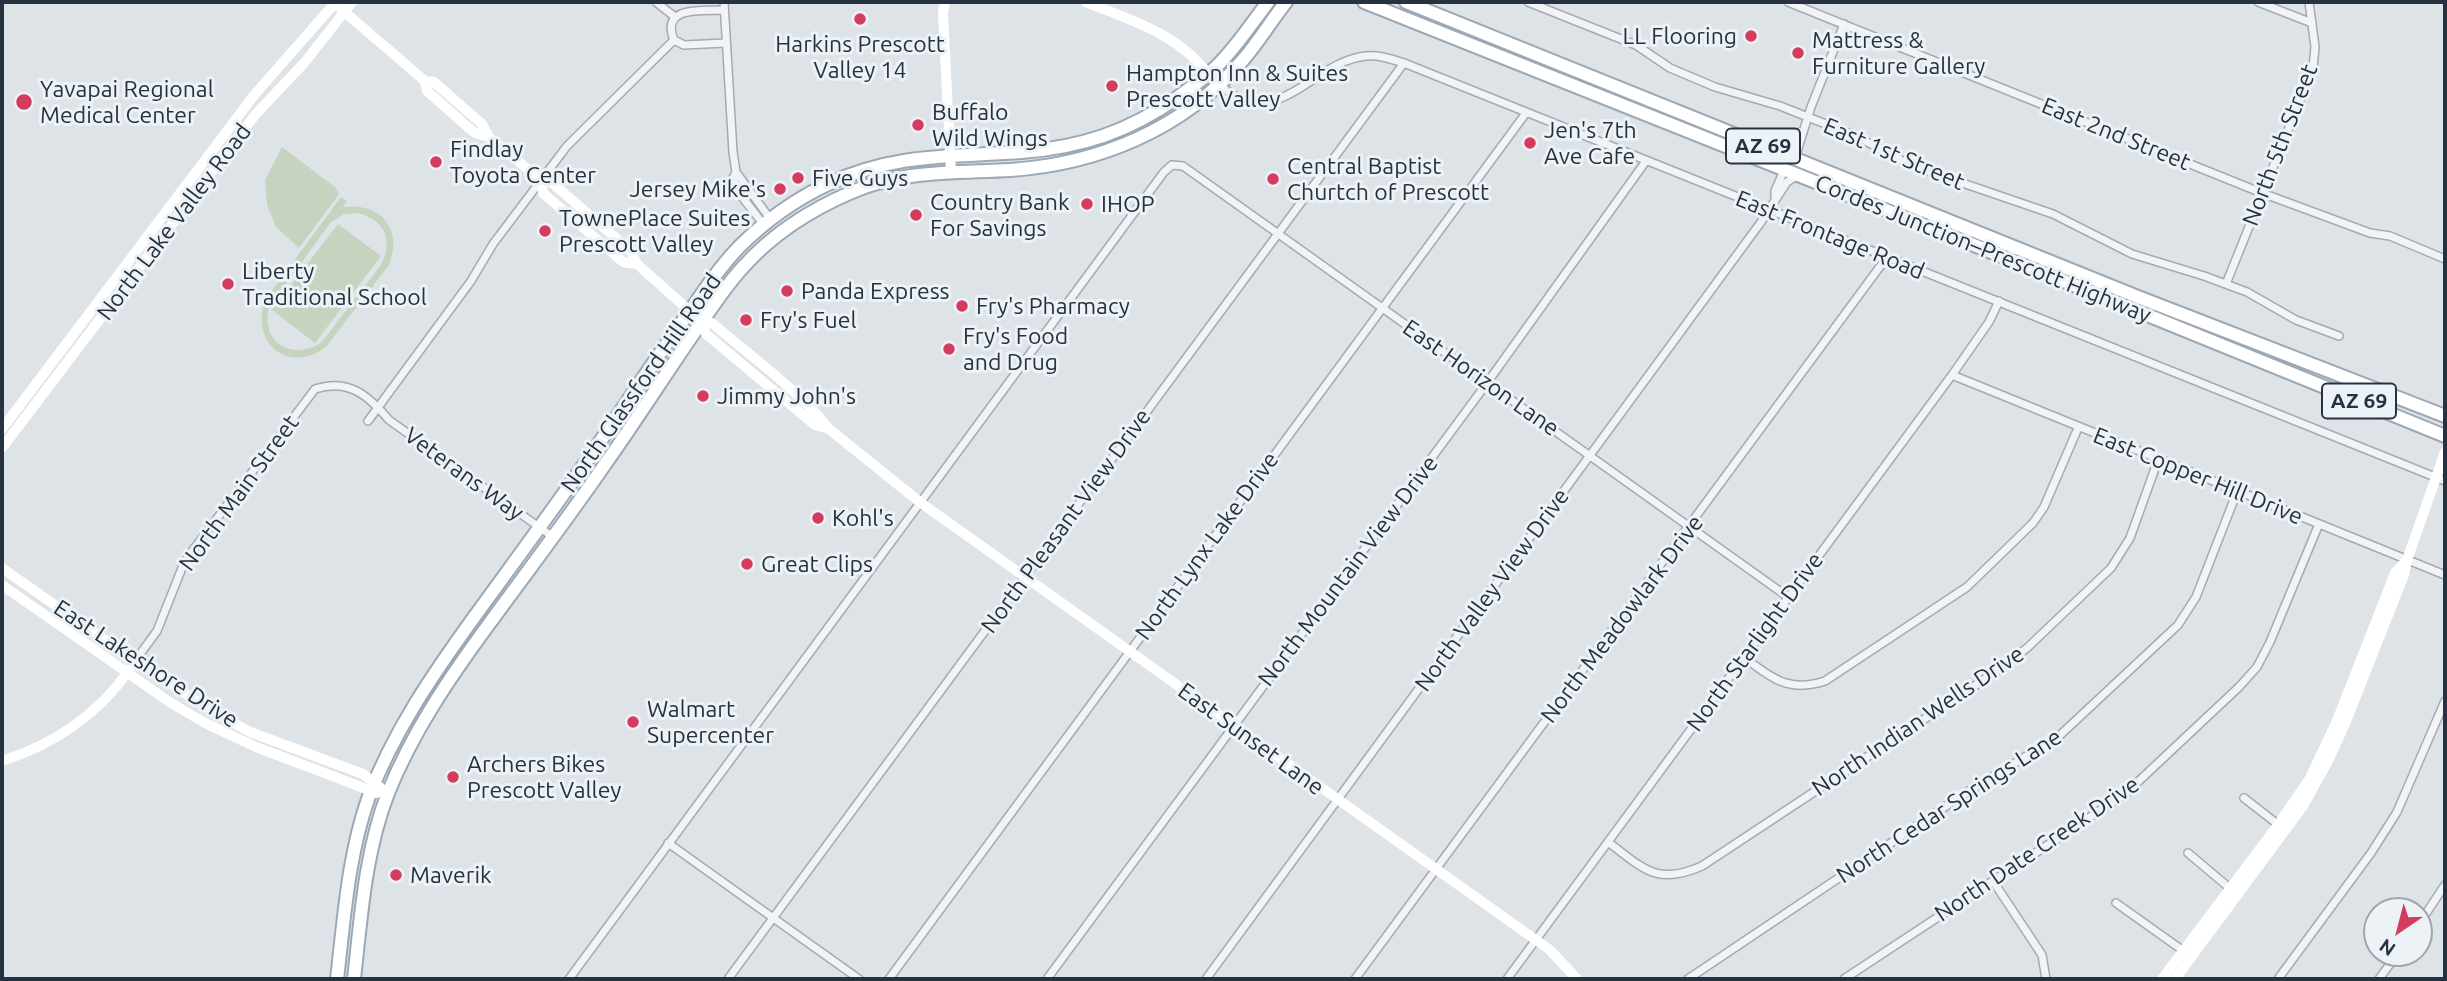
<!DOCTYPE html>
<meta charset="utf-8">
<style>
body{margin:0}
#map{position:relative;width:2447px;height:981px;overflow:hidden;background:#dee3e8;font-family:Ubuntu,sans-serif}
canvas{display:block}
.frame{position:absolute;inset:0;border:4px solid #263240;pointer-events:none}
.north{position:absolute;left:2363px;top:897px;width:70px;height:70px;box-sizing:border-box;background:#edf2f6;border:2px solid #9da5ad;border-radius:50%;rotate:215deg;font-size:19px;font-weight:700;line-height:28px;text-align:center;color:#263240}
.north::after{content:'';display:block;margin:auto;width:24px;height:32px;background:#d43c5e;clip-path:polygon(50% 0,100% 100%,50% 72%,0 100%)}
</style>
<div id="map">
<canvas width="2447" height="981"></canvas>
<div class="frame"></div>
<div class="north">N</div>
</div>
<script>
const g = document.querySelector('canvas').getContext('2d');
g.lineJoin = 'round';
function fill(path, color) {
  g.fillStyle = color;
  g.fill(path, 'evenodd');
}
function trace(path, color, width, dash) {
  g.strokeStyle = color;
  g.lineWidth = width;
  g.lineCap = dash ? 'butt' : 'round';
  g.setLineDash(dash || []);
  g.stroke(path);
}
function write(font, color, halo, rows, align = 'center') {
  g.font = font + ' Ubuntu,sans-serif';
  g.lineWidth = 6;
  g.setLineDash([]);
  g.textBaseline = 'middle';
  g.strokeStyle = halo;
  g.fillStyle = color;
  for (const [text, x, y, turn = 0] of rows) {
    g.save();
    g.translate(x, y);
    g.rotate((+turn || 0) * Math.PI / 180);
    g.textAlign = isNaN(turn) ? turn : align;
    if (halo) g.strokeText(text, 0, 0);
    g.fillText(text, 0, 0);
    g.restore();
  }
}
fill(new Path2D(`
 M282,147L336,188L339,194L299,248L276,227L267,205L265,180Z
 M341,197L347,201L343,207C381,202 403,229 389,265L326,347C288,375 250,343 265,300ZM358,213C385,221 394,239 381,265L322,342C292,362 260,342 269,307L331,222L344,214Z
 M338,224L381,256L315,343L272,310Z`), '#c5d3bf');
const street = new Path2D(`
 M656,2L675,17
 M724,2L733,152L736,172L733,178L739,193L764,225
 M1528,2L1636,45L1670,68L1715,87L1780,106L1856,136L1910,165L2053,214L2132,254L2204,276L2247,292L2296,320L2339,336
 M1788,2L2262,193L2370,233L2390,236L2445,259
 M2258,2L2312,23
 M724,10C703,11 660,5 674,40L684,45L726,43
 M1219,84C1276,137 1312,61 1366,56C1380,55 1391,59 1404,63L2445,481
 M1779,150C1792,150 1795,141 1800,132
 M1794,161L1811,107L1844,24
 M736,172L771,220
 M1775,198V191L1785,168
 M2226,284L2313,68L2315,47L2309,2
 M1952,375L2445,575
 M368,421L471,281L493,244L567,146L674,40
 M1743,657C1773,678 1787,693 1825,681L1967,587L2033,523L2044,507L2078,428
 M135,661L157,631L182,568L190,554L315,389C348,378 368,395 389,420L553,537
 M2244,798L2280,826
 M1608,842C1644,869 1657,886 1702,866L1997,671L2027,648L2111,568L2130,538L2158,460
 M668,843L859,979
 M2188,853L2232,890
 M1993,881L2042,955L2046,979
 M2116,903L2185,952
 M2419,924L2445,885
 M569,979L1164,172L1172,165L1183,166L1788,597
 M728,979L1404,63
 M889,979L1526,113
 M1047,979L1487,383L1646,161
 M1206,979L1761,222L1787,182L1798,175
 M1355,979L1887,257
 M1507,979L1952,375L1989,322L1999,301
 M1688,979L1967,792L2058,737L2178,625L2196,597L2237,492
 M1844,979L2125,794L2239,687L2257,667L2270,642L2319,524
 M2278,979L2371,853L2397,812L2445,701
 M2379,979L2398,953`);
const primary = new Path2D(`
 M1364,2L2049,275L2445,436
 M1406,2L2138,297L2445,416
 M337,979C344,920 348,856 368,799C393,732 433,674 475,616C512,565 550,514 586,462C621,412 654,360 690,311C705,289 720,267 739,247C764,222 796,199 828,184C895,153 951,157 1022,152C1082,147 1128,132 1178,97C1192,87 1206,77 1218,65C1237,46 1252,23 1268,2
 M354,979C361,917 365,852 388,793C413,731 450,677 489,624C527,572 565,522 601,470C634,424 664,376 696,330C711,309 726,285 744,266C773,234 812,209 852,192C902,170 958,173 1010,170C1099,164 1183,129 1242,61C1258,43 1271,21 1286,2`);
trace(street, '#a3aab2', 10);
trace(primary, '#9da8b5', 16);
trace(street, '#f1f3f6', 7);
trace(new Path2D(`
 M945,2L943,13L951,172
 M1086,2C1130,20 1179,34 1208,74
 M340,8L425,81L434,82L482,124L489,137L541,180L551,182L631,251L637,264L623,262L543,193L541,180
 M425,81L427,91L462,122L475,133L489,137
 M637,264L702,322L712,323C748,354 801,392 829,429L921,503L1550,950L1577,979
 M702,322L706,334L815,425L829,429
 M2,429L255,94L336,2
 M2,448L255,115L305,62L352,2
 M2,568L135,661L214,712L250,732L363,774L388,794
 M2,585L171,703L205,723L256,747L377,793
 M2,761C55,744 98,715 130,669
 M2162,979L2278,825L2310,778L2336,723L2395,573L2407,560
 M2175,979L2303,806L2328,761L2345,724L2404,575L2407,560L2445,452`), '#fff', 10);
trace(primary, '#fff', 12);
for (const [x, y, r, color] of [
 [860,19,7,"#d43c5e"],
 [1751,36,7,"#d43c5e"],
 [1798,53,7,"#d43c5e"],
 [1112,86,7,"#d43c5e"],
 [24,102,9,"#d43c5e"],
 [918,125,7,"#d43c5e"],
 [1530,143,7,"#d43c5e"],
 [436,162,7,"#d43c5e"],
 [798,178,7,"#d43c5e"],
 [1273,179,7,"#d43c5e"],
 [780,189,7,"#d43c5e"],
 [1087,204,7,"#d43c5e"],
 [916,215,7,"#d43c5e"],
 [545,231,7,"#d43c5e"],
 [228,284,7,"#d43c5e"],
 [787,291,7,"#d43c5e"],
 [962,306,7,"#d43c5e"],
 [746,320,7,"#d43c5e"],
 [949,349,7,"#d43c5e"],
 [703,396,7,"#d43c5e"],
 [818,518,7,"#d43c5e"],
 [747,564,7,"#d43c5e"],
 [633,722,7,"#d43c5e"],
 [453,777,7,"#d43c5e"],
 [396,875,7,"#d43c5e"]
]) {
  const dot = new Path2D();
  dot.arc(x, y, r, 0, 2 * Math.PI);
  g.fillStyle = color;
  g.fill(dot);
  trace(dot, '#edf2f6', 2.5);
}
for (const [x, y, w] of [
 [1763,146,74],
 [2359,401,74]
]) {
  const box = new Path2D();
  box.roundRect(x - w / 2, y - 17.5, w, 35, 5);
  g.fillStyle = '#edf2f6';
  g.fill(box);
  trace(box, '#263240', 2);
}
write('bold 21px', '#263240', null, [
 ["AZ 69",1763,146],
 ["AZ 69",2359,401]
]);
write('23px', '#263240', '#edf2f6', [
 ["LL Flooring",1737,36,"right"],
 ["Mattress &",1812,40],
 ["Furniture Gallery",1812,66],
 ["Harkins Prescott",860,44,"center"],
 ["Valley 14",860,70,"center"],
 ["Hampton Inn & Suites",1126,73],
 ["Prescott Valley",1126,99],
 ["Yavapai Regional",40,89],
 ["Medical Center",40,115],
 ["Buffalo",932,112],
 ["Wild Wings",932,138],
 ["Jen's 7th",1544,130],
 ["Ave Cafe",1544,156],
 ["Findlay",450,149],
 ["Toyota Center",450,175],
 ["Central Baptist",1287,166],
 ["Churtch of Prescott",1287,192],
 ["Five Guys",812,178],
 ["Jersey Mike's",766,189,"right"],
 ["Country Bank",930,202],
 ["For Savings",930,228],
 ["IHOP",1101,204],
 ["TownePlace Suites",559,218],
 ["Prescott Valley",559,244],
 ["Liberty",242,271],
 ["Traditional School",242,297],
 ["Panda Express",801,291],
 ["Fry's Pharmacy",976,306],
 ["Fry's Fuel",760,320],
 ["Fry's Food",963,336],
 ["and Drug",963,362],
 ["Jimmy John's",717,396],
 ["Kohl's",832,518],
 ["Great Clips",761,564],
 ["Walmart",647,709],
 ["Supercenter",647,735],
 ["Archers Bikes",467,764],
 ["Prescott Valley",467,790],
 ["Maverik",410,875]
], 'left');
write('23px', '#263240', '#edf2f6', [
 ["East 2nd Street",2116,134,22],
 ["North 5th Street",2280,145,-69],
 ["East 1st Street",1894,154,23],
 ["North Lake Valley Road",174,222,-53],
 ["East Frontage Road",1830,235,22],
 ["Cordes Junction–Prescott Highway",1983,249,22],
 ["East Horizon Lane",1481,378,35],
 ["North Glassford Hill Road",641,383,-55],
 ["Veterans Way",464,474,36],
 ["East Copper Hill Drive",2198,476,22],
 ["North Main Street",239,493,-54],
 ["North Pleasant View Drive",1066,521,-54],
 ["North Lynx Lake Drive",1207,546,-54],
 ["North Mountain View Drive",1348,571,-53],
 ["North Valley View Drive",1492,590,-54],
 ["North Meadowlark Drive",1622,619,-53],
 ["North Starlight Drive",1755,642,-54],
 ["East Lakeshore Drive",146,664,33],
 ["North Indian Wells Drive",1918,721,-34],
 ["East Sunset Lane",1251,739,36],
 ["North Cedar Springs Lane",1949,806,-33],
 ["North Date Creek Drive",2037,849,-34]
]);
</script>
